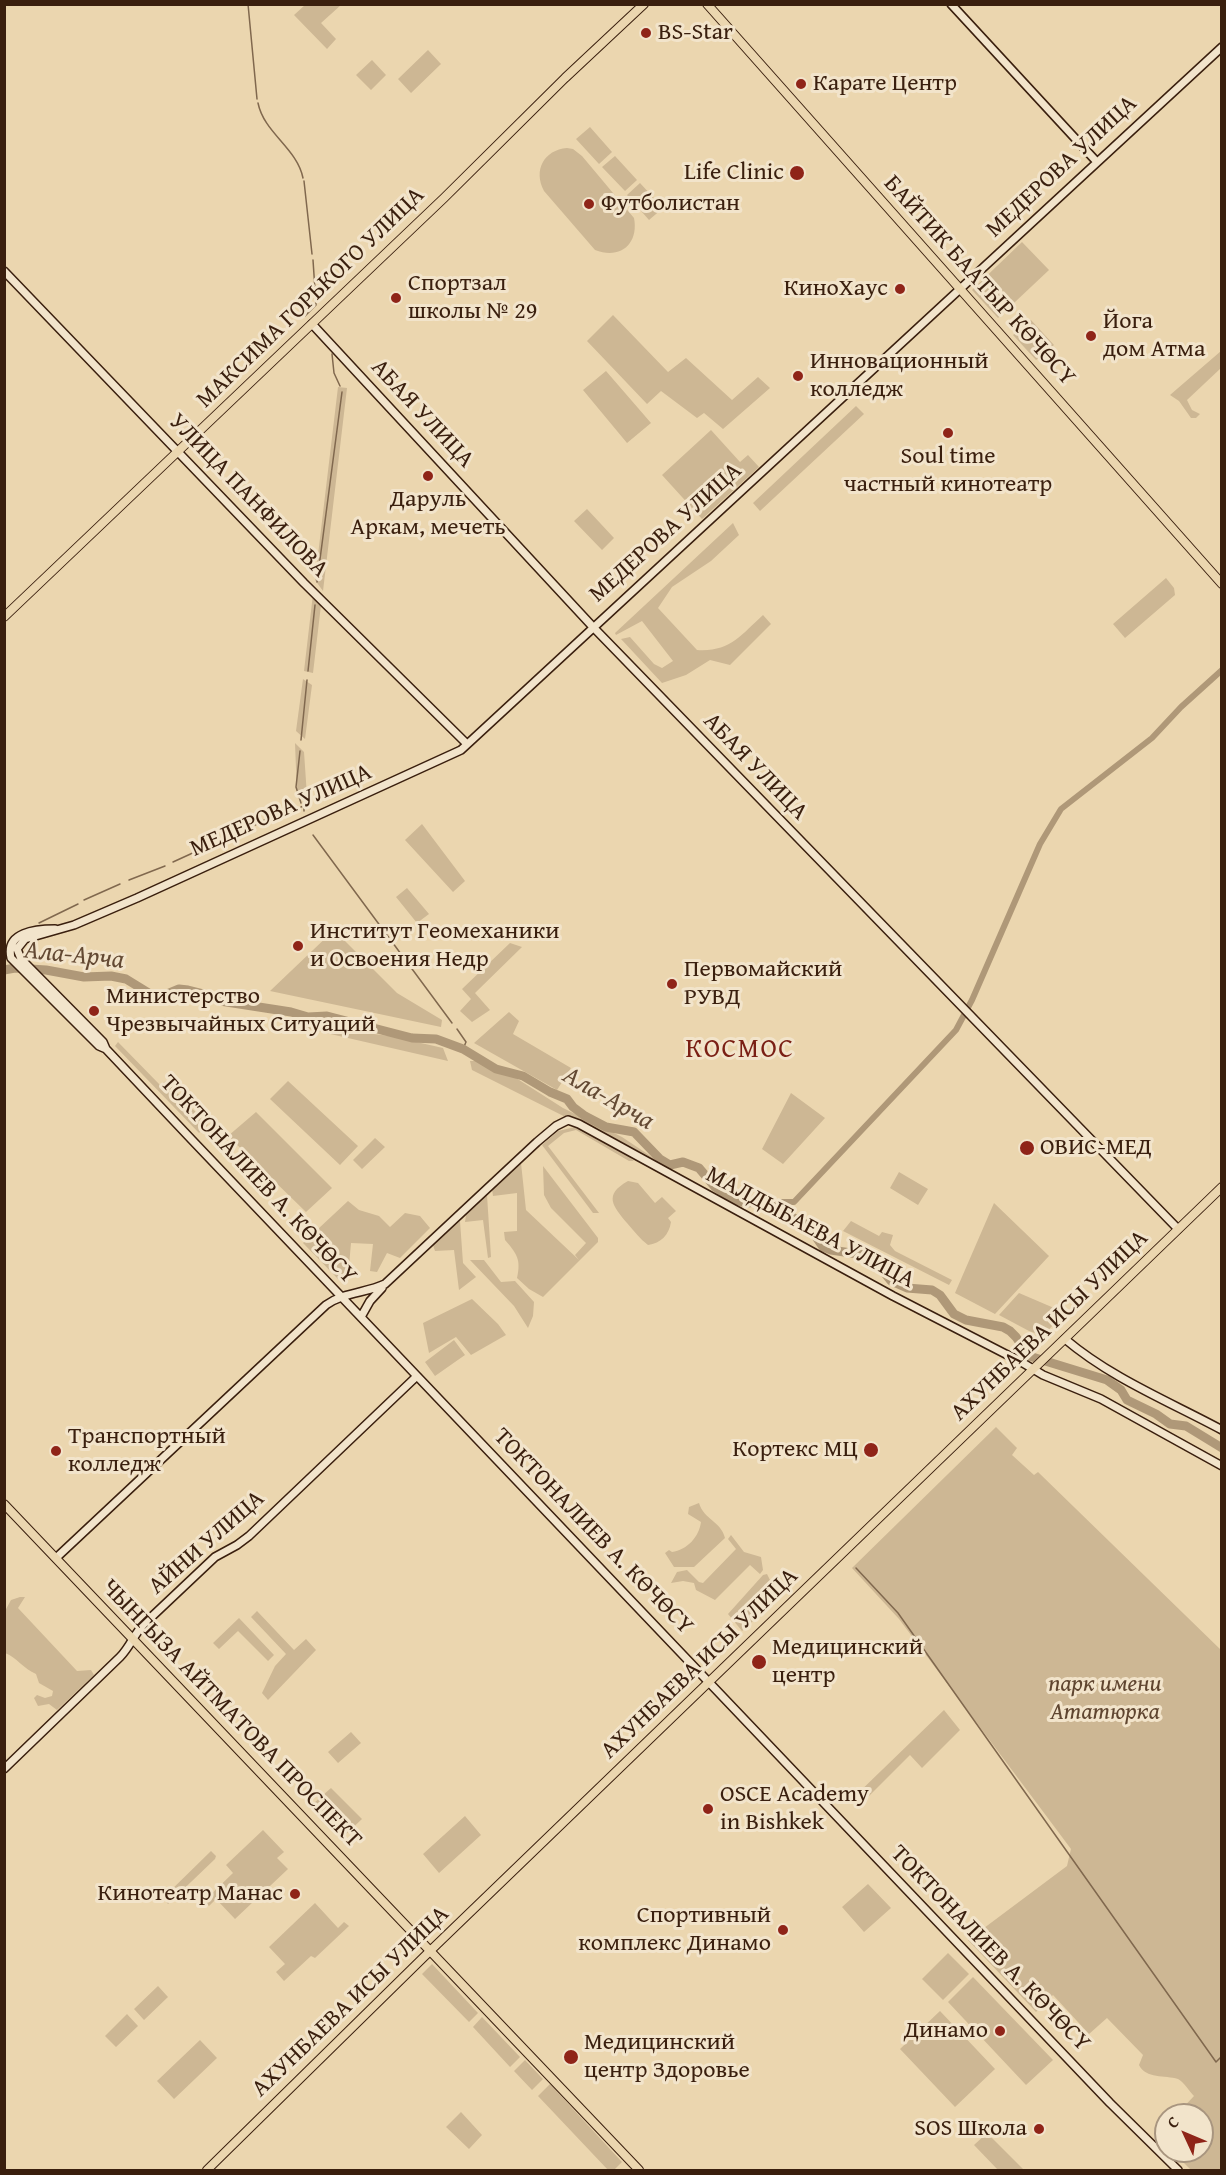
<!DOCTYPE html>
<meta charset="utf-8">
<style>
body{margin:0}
#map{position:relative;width:1226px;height:2175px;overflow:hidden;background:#ebd6af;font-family:"Gentium Book Plus",serif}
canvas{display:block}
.frame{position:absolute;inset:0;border:6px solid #3a1f0e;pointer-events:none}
.north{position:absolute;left:1154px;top:2103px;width:60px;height:60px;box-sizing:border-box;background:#f2e4cb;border:2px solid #a8957f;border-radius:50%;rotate:314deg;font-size:16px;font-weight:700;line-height:24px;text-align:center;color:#3a1f0e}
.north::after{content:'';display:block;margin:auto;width:21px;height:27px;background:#8f2418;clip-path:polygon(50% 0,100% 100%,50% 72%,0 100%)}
</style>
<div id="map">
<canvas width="1226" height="2175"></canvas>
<div class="frame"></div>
<div class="north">С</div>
</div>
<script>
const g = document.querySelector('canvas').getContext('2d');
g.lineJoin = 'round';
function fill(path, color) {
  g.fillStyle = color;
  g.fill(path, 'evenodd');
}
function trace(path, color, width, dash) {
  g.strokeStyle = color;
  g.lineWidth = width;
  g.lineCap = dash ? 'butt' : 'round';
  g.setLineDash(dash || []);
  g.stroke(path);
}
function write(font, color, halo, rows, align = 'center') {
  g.font = font + ' "Gentium Book Plus",serif';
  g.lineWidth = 6;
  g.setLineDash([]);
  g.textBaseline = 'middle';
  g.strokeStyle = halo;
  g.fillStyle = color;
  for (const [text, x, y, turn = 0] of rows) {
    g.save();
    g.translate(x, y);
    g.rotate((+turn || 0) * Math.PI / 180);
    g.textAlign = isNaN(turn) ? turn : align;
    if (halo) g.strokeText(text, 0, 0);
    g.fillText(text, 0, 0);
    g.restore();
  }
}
fill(new Path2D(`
 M305,5H341L321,23L336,39L327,49L294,15Z
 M428,50L441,64L411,93L398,79Z
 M372,60L386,75L371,90L356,75Z
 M590,127L612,152L599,164L576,139Z
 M567,148L573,149L582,156L634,218C639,244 620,260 595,250L544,191C533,170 544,150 567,148Z
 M615,156L637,180L625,191L602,167Z
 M640,183L663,208L649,220L627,195Z
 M1022,242L1049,270L998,318L972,290Z
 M613,315L668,372L686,358L732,400L758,377L770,388L723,429L704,413L697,418L661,391L647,404L587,341Z
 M1031,320L1054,345L1036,360L1013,335Z
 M1221,351V368L1187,400L1192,410L1200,414L1196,418H1191L1179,401L1170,395Z
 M606,371L651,423L627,443L583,390Z
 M338,387L347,388L323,591L315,580Z
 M856,406L864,414L760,511L753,503Z
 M711,430L740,462L748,455L759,467L702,519L662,475Z
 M587,509L614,538L602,550L574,521Z
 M733,523L739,535L711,561L672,587L658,608L697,650C730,652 740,636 763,615L771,624L730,665L710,660L686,675L662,683L621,639L630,637L654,664L662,668L673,661L642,621L616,635L615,633Z
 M1166,578L1174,588L1175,595L1125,638L1113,624Z
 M313,594L321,605L313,673L304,671Z
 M303,679L312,685L305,739L296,731Z
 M295,743L304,752L307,796L297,794Z
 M422,824L465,881L453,892L405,840Z
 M407,888L429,914L417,923L396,897Z
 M334,930L397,993L442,1020L441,1027L270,991Z
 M510,943L522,947L475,993L490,1010L472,1022L460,1011L471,999L462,989Z
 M509,1012L519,1021L513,1034L571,1068L557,1090L474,1043Z
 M284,1019L327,1023L350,1031L390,1036L443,1048L448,1061L300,1027Z
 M118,1042L160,1085L166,1081L208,1125L199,1133L115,1046Z
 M470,1061H477L493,1071L516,1078L563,1108L622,1137L655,1159L653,1161L472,1070Z
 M288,1081L358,1146L340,1165L270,1099Z
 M791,1093L825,1118L783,1164L762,1149Z
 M256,1112L332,1188L306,1212L228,1136Z
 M575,1127L624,1152L634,1161H629L576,1130L564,1133L548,1146L599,1213H593L542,1145L558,1131Z
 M375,1138L385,1147L362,1169L353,1160Z
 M521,1163L526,1210L579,1260L575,1255L586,1243L551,1208L544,1195L543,1166L598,1238V1242L543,1297L529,1289L517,1278C521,1259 517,1254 505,1240L504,1232L517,1231V1193L493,1196L492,1189Z
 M899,1172L928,1189L918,1205L890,1188Z
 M628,1181L638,1183L655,1203L662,1197L676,1211L668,1218L671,1222C669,1235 661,1243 648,1245C640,1239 634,1231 627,1223C613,1206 603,1195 628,1181Z
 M487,1195L491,1257L488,1258L483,1220L465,1222L466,1215Z
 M348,1201L359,1210L379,1216L390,1227L405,1213L420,1216L430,1228L400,1258L387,1253L377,1272L370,1271L373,1244L351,1243L348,1277L338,1279L303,1243Z
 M994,1203L1049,1256L995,1314L955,1293Z
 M460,1221L463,1263L476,1277L459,1290L454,1250L435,1251L433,1245Z
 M851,1221L879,1236L882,1232L893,1235L890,1245L895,1251L952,1280L949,1285L843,1231Z
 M470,1260H484L501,1282L515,1281L534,1302L533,1316L528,1328L514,1306Z
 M1019,1293L1054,1308L1063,1314L1043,1336L1029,1331L999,1315Z
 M472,1299L498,1324L506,1335L471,1355L456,1337L429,1353L423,1323Z
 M454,1340L465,1355L435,1376L425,1362Z
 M996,1427L1017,1448L1012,1455L1034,1475L1038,1472L1221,1650V2170H1191L1172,2151H1202V2115H1176L1194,2096C1190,2092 1183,2081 1178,2079C1165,2075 1146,2079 1139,2065L1143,2055L1107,2018L1089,2034L1053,1995L1036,2012L968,1940L1067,1866L1071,1849L899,1619L852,1568Z
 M699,1503C704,1520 721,1521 725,1538L694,1567H674L665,1553L669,1550L672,1552C687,1550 699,1537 701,1522L688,1514L689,1507Z
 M731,1535L744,1552L761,1557L763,1570L760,1574L750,1565L715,1600L696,1590L694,1583L683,1581L671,1583L677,1572L687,1570L699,1582L703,1583L736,1549L728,1539Z
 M767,1574L770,1580L761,1591L773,1603L742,1631L728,1614L763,1575Z
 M20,1597H25L18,1608L77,1671L91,1670L94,1675L57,1710L49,1704L38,1706L34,1698L37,1695L45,1698L52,1696L53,1691L39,1683L36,1674C24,1669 16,1657 5,1653V1611L11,1600Z
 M257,1611L294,1650L306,1639L316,1650L268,1700L262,1693L275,1666L286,1654L251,1617Z
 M239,1618L274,1655L268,1661L238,1631L219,1649L213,1643Z
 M944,1710L960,1730L922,1768L910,1755L859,1806L852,1799Z
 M351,1732L361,1743L338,1763L328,1752Z
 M331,1788L362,1819L345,1835L314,1803Z
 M465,1816L481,1835L439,1873L423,1854Z
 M263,1830L284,1852L277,1858L288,1869L235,1919L216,1899L209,1906L204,1901L233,1873L226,1865Z
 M211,1851L216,1856L215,1859L168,1904L163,1898Z
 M868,1884L891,1908L864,1932L842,1907Z
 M315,1903L338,1928L344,1922L349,1926L315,1958L311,1956L284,1981L276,1972L285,1964L269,1947Z
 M948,1953L969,1974L943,2000L922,1979Z
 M432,1964L478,2013L469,2022L422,1974Z
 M973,1977L1053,2060L1026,2085L948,2002Z
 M158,1986L168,1997L144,2020L134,2009Z
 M940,2011L995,2069L955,2107L900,2049Z
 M127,2014L138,2026L116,2047L105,2036Z
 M482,2017L520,2057L510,2067L473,2027Z
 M200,2040L217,2058L174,2099L157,2081Z
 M525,2060L543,2079L532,2090L514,2071Z
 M550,2084L622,2162L614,2170H608L538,2096Z
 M461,2112L482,2135L469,2149L446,2127Z
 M987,2133L1024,2170H998L974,2145Z`), '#cdb794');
trace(new Path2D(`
 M248,4L257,99
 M258,103C264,133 297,148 303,178
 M304,181L312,254
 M305,316L316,305L313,260
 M332,354L334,373L340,386
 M317,582L342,392
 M308,671L315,605
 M301,740L307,680
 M300,751L296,787L301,803
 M301,807L304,806V811
 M255,825L292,806
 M313,835L452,1023
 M216,842L247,828
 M173,862L208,846
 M129,880L165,866
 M84,900L120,884
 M39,923L78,904
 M457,1029L466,1042L463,1049
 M856,1568L898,1613L1216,2062L1222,2056`), '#80684e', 1.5);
trace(new Path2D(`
 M760,1202H794L956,1030L972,1000L1040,844L1061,809L1152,738L1181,707L1222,670`), '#af9878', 6);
trace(new Path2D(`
 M4,970L15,968L46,970L84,977L111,976L126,979L152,995L160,997L179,989L188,990L208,995L220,1001L291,1012L308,1017L327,1016L412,1038L436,1039L463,1049L496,1069L523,1076L550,1092L567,1099L573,1107L585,1116L606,1127L634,1132L660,1159L670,1165L683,1162L699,1168L715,1187L733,1199L745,1203L760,1202L807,1224L823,1247L831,1250L864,1255L875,1261L891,1281L907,1288L932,1290L940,1295L954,1314L966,1320L1003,1327L1010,1331L1016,1337L1029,1356L1107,1380L1121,1390L1127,1400L1156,1414L1170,1424L1186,1426L1222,1448`), '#af9878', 9);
const secondary = new Path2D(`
 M951,4L1096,161
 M4,271L304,583L467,744
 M312,324L593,627L1178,1229
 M55,929C36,929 5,932 11,958L99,1046L106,1049
 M361,1317L370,1301L382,1288
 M1065,1339C1111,1378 1168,1401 1222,1430
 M56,1558L326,1305C344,1292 366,1293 385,1284L537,1142L556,1126L568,1120L579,1124L893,1296L1023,1363L1043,1375L1101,1399L1222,1466
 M4,1769L120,1657C130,1647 134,1634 144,1624L215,1557L237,1545L249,1536L417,1376
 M1178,2170L1110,2103L192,1140L106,1049L103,1042L21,959L17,949L25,939L74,925L137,898L461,750L1222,47`);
const primary = new Path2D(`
 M707,4L1222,584
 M4,617L444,198L565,78L644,4
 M4,1504L639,2170
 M207,2170L430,1951L1222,1187`);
trace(secondary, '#3a1f0e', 10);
trace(primary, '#3a1f0e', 10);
trace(secondary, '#f2e4cb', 7);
trace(primary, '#ebd6af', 8);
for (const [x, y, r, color] of [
 [646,33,6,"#8f2418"],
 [801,84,6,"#8f2418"],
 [797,173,8,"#8f2418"],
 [589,204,6,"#8f2418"],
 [900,289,6,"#8f2418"],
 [396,298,6,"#8f2418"],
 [1091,336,6,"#8f2418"],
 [798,376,6,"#8f2418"],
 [948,433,6,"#8f2418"],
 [428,476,6,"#8f2418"],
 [298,946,6,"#8f2418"],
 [672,984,6,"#8f2418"],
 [94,1011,6,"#8f2418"],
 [1027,1148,8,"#8f2418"],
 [871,1450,8,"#8f2418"],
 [56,1451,6,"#8f2418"],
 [759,1662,8,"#8f2418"],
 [708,1809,6,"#8f2418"],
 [295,1894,6,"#8f2418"],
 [783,1930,6,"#8f2418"],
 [1000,2031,6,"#8f2418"],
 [571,2057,8,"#8f2418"],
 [1039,2129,6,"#8f2418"]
]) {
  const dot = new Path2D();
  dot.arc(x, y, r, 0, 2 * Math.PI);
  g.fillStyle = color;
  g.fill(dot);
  trace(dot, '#f2e4cb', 2);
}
write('24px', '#3a1f0e', '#f2e4cb', [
 ["BS-Star",658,33],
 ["Карате Центр",813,84],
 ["Life Clinic",784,173,"right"],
 ["Футболистан",601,204],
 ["Спортзал",408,284],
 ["школы № 29",408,312],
 ["КиноХаус",888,289,"right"],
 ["Йога",1103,322],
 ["дом Атма",1103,350],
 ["Инновационный",810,362],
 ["колледж",810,390],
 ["Soul time",948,457,"center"],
 ["частный кинотеатр",948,485,"center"],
 ["Даруль",428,500,"center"],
 ["Аркам, мечеть",428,528,"center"],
 ["Институт Геомеханики",310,932],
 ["и Освоения Недр",310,960],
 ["Первомайский",684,970],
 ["РУВД",684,998],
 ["Министерство",106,997],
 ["Чрезвычайных Ситуаций",106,1025],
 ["ОВИС-МЕД",1040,1148],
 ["Транспортный",68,1437],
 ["колледж",68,1465],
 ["Кортекс МЦ",858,1450,"right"],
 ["Медицинский",772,1648],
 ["центр",772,1676],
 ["OSCE Academy",720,1795],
 ["in Bishkek",720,1823],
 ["Кинотеатр Манас",283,1894,"right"],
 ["Спортивный",771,1916,"right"],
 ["комплекс Динамо",771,1944,"right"],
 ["Динамо",988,2031,"right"],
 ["Медицинский",584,2043],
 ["центр Здоровье",584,2071],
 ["SOS Школа",1027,2129,"right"]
], 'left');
write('24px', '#3a1f0e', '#f2e4cb', [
 ["МЕДЕРОВА УЛИЦА",1062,167,-43],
 ["БАЙТИК БААТЫР КӨЧӨСҮ",979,281,48],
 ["МАКСИМА ГОРЬКОГО УЛИЦА",311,298,-44],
 ["АБАЯ УЛИЦА",422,414,47],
 ["УЛИЦА ПАНФИЛОВА",248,496,46],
 ["МЕДЕРОВА УЛИЦА",666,533,-42],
 ["АБАЯ УЛИЦА",755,767,46],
 ["МЕДЕРОВА УЛИЦА",281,811,-24],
 ["ТОКТОНАЛИЕВ А. КӨЧӨСҮ",258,1180,47],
 ["МАЛДЫБАЕВА УЛИЦА",810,1228,28],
 ["АХУНБАЕВА ИСЫ УЛИЦА",1050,1326,-44],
 ["ТОКТОНАЛИЕВ А. КӨЧӨСҮ",593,1532,46],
 ["АЙНИ УЛИЦА",207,1543,-41],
 ["АХУНБАЕВА ИСЫ УЛИЦА",700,1664,-44],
 ["ЧЫНГЫЗА АЙТМАТОВА ПРОСПЕКТ",231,1714,46],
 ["ТОКТОНАЛИЕВ А. КӨЧӨСҮ",990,1949,46],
 ["АХУНБАЕВА ИСЫ УЛИЦА",351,2002,-44]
]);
write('italic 24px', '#5f4530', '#f2e4cb', [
 ["парк имени",1105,1685],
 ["Ататюрка",1105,1713]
]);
write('italic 26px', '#634933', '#f2e4cb', [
 ["Ала-Арча",74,956,6],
 ["Ала-Арча",608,1099,30]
]);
g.letterSpacing = '1.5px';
write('27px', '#7a1f14', '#f2e4cb', [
 ["КОСМОС",740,1050]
]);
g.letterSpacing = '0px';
</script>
